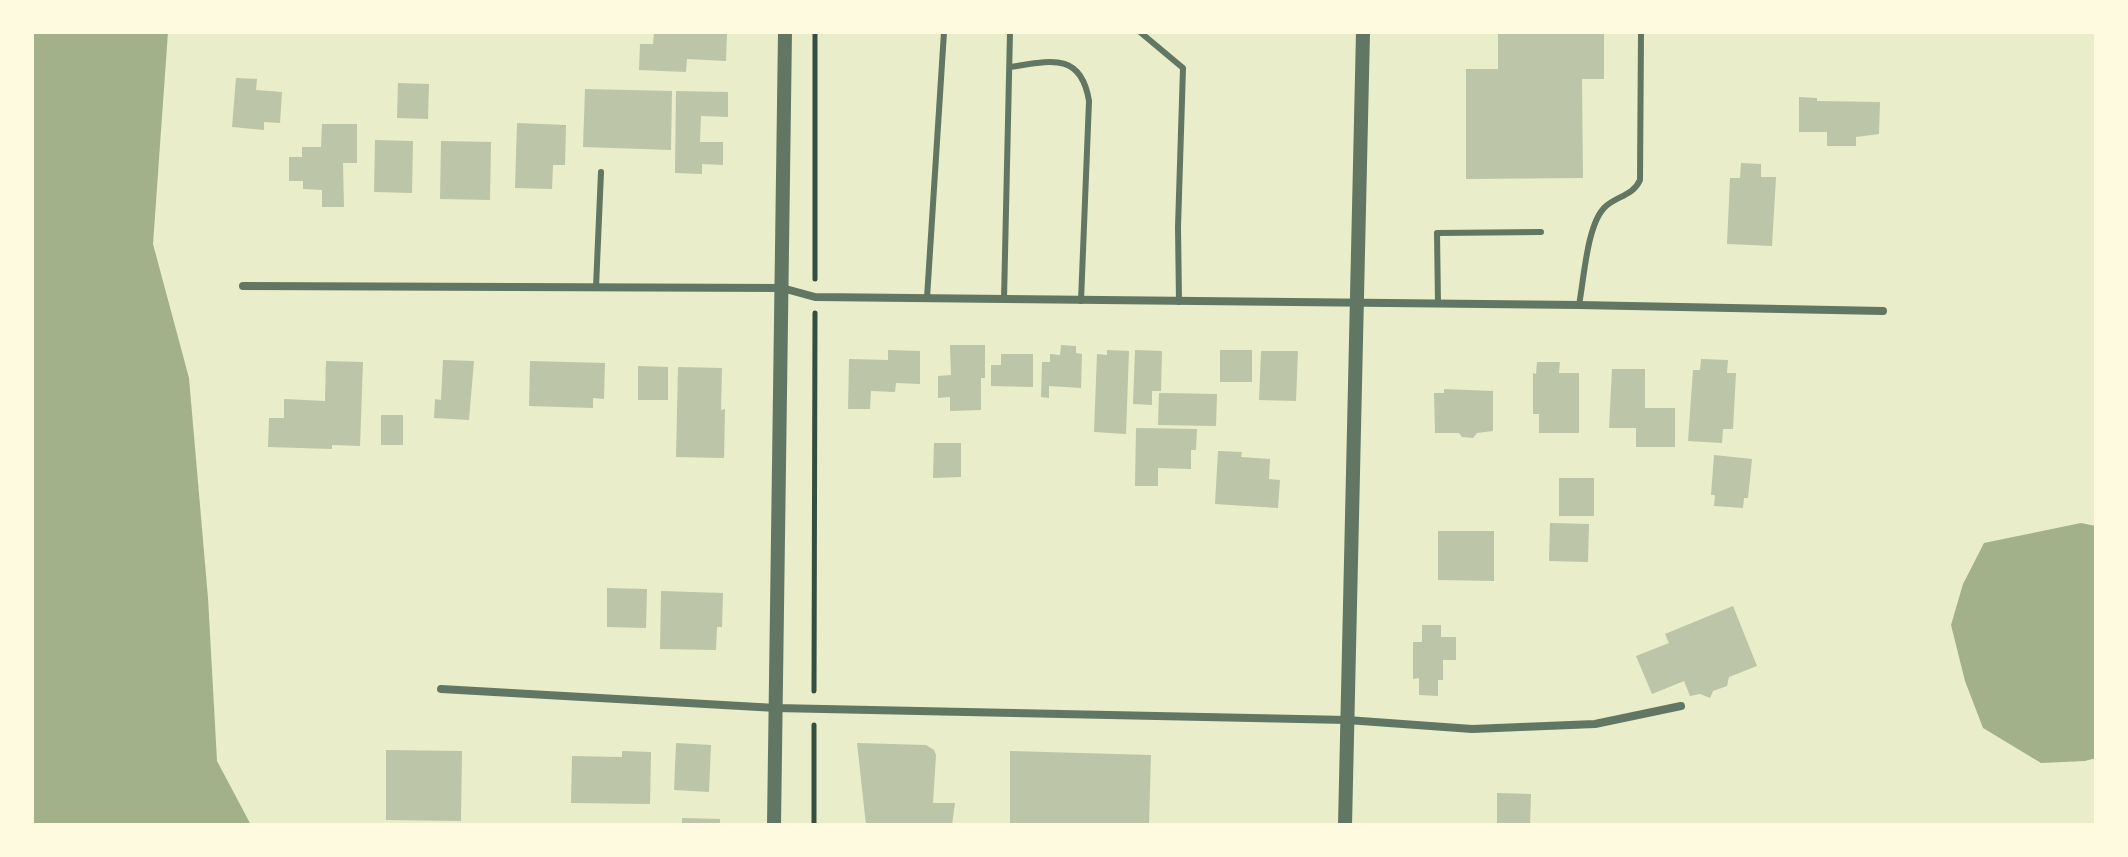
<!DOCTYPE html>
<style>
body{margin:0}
#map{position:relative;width:2128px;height:857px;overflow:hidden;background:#e9edc9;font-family:"Alegreya Sans",sans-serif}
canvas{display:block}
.frame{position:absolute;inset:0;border:34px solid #fefae0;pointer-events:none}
</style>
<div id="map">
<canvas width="2128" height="857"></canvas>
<div class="frame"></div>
</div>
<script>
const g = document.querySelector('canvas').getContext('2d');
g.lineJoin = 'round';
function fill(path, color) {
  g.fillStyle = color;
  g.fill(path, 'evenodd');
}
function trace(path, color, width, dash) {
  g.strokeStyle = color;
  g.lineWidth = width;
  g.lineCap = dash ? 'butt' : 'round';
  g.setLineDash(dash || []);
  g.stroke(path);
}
fill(new Path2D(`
 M32,32H168L153,244L189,378L208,598L217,761L251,825H32Z
 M2081,523L2096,526V758L2085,761L2041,763L1983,728L1965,681L1951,625L1963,584L1984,543Z`), '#a3b18a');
fill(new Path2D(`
 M654,32H727L726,61L687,59L686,72L639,70L640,44H653Z
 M1498,32H1604V79H1582L1583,178L1466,179V69H1498Z
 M236,78L257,79L256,90L282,92L280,123L264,122V130L232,127Z
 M398,83L429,84L428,119L397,118Z
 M585,89L672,91L671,150L583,147Z
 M676,91L728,92V117L701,116L700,142H723V165L702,164V174L675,173Z
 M1799,97L1817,98V101L1880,102L1879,134L1856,137V146H1827V132H1799Z
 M517,123L566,125L565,165H553L552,189L515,188Z
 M322,124H357V163H343L344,207H322V190L303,189V181H289V157H302V147H321Z
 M375,140L413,141L412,193L374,192Z
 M441,141L491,142L490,200L440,199Z
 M1741,163L1761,164V177H1776L1772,246L1727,244L1730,178H1740Z
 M950,345H985V378H981V410L950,411V397L938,398V376L951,375Z
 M1061,345L1076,346V353L1082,354L1081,388L1049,386V398L1041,397L1042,362H1050V354L1060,355Z
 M888,350L920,351V384L896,383L895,392L871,391L870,409H848L849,359L888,360Z
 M1107,350L1129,351L1126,434L1094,432L1097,354L1107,355Z
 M1135,350L1162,351L1161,391H1152V405L1133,404Z
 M1220,350H1252V382H1220Z
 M1261,351H1298L1296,401L1259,400Z
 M1001,354H1033V387L991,386V365H1001Z
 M1701,359L1728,360L1727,373H1736L1733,429H1723L1722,443L1688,441L1693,370H1700Z
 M443,360L474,361L469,420L434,418L435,399L441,400Z
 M326,361L363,362L360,446L332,445V449L268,447L269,418H284V399L325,401Z
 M530,361L605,363L604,399L593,398V408L529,406Z
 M1537,362H1560L1559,373H1579V433H1539V414H1533V373L1536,374Z
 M638,366L668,367V400H638Z
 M678,367L722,368L721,410L725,409L724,458L676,457Z
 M1612,369H1645V408H1675V447H1636V428H1609Z
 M1444,389L1493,391V431L1477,433L1473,438L1462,437L1459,433H1435L1434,393H1444Z
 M1159,393L1217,394L1216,426L1158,425Z
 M381,415H403V445H381Z
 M1136,428L1197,429L1196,450H1191V469L1158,468V486H1135Z
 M934,443H961V477L933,478Z
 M1218,451L1242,452L1241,457L1270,459L1269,479L1280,480L1278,508L1215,504Z
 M1714,455L1752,459L1748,498H1744L1743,508L1714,506L1715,495H1711Z
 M1559,478H1594V516H1559Z
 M1550,523L1589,524L1588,562L1549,561Z
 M1438,531H1494V581L1438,580Z
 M607,588L647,589L646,628L607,627Z
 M661,591L723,593L722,627H717L716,650L660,649Z
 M1733,606L1757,666L1729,677L1727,686L1713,691L1710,698L1700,694L1690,696L1684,681L1652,694L1636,656L1669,643L1665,634Z
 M1422,625H1441V637H1456V660H1443V680H1438V696L1419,695V678L1413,679V642H1422Z
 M676,743L711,745L709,792L674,790Z
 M857,743L926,745L934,750L936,755L933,803H955L952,825H866Z
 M386,750L462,751L461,821L386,820Z
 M622,751L651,752L650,804L571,803L572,756L622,757Z
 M1010,751L1151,755L1149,825H1010Z
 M1497,793L1531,794L1530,825H1497Z
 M682,818L720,819V825H682Z`), '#bcc5a7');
trace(new Path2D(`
 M815,32V279
 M814,691L815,313
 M814,825V725`), '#344e41', 5);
trace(new Path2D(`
 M1140,32L1183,68L1178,227L1179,302
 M1010,67C1049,61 1081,51 1089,101L1081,301
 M596,287L601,172
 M927,298L944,32
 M1004,299L1010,32
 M1438,304L1437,233L1541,232
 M1579,305C1584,279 1587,224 1605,207C1616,196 1633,196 1640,180L1641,32`), '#617663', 6);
trace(new Path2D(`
 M243,286L782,288L815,297L1579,305L1883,311
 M441,689L776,708L1347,720L1472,729L1595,724L1681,706`), '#617663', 8);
trace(new Path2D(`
 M774,825L785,32
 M1345,825L1363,32`), '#617663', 14);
</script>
